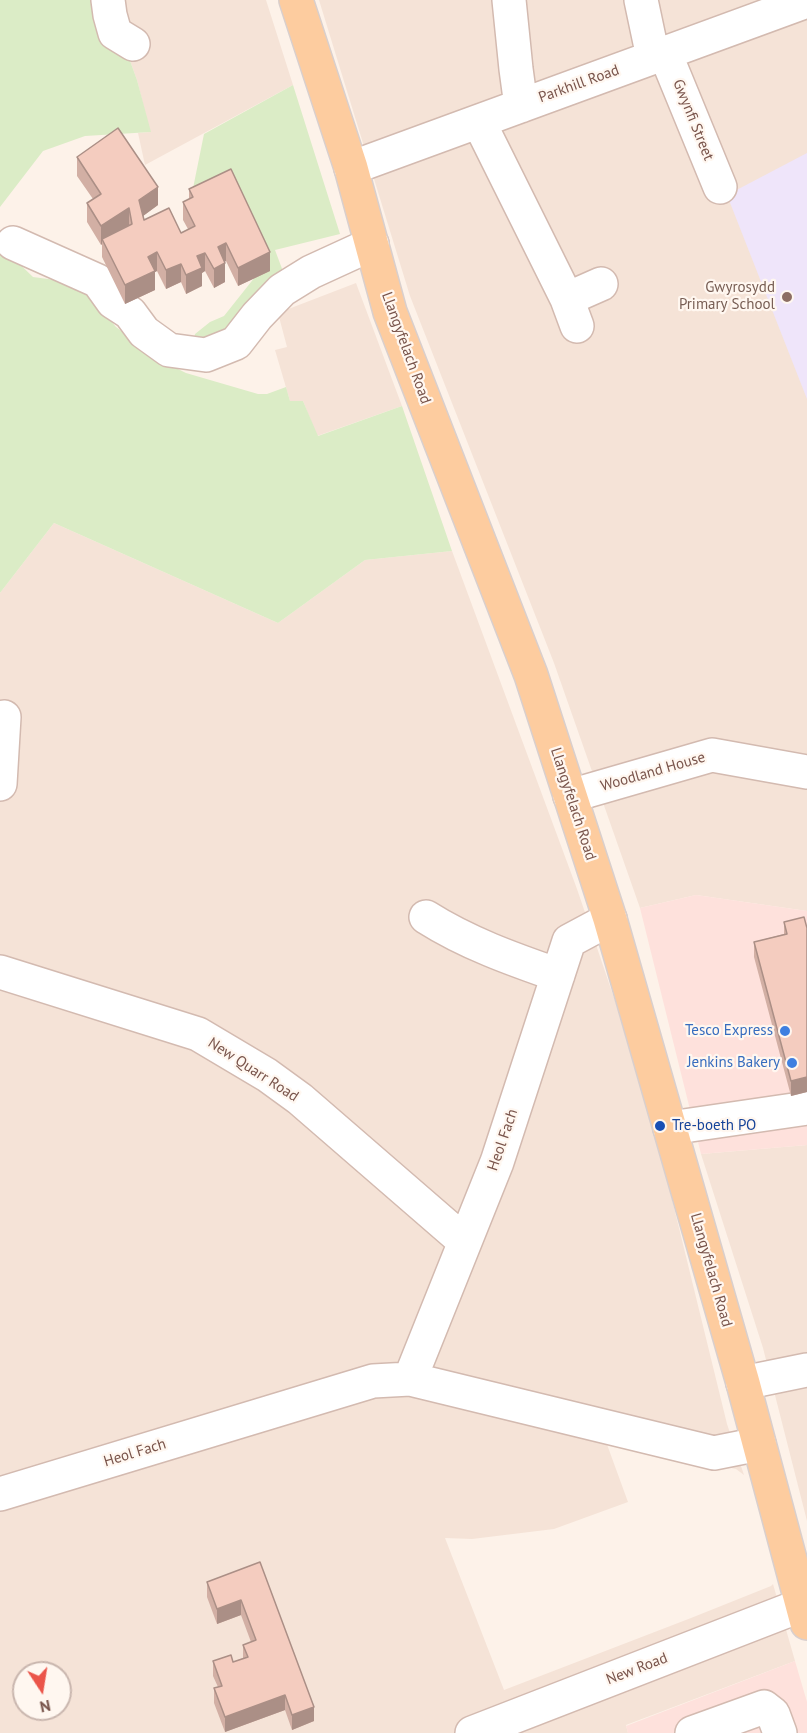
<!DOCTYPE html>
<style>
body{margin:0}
#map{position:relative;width:807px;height:1733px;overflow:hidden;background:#fdf2e9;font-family:"PT Sans",sans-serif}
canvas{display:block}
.north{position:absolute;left:12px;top:1661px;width:60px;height:60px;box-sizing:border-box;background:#fff7f0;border:2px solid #c9b6ae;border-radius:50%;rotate:168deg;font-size:16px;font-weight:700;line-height:24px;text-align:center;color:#79544b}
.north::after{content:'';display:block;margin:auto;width:21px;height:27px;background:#eb554a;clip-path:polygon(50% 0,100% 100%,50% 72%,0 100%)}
</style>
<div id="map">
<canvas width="807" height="1733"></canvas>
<div class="north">N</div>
</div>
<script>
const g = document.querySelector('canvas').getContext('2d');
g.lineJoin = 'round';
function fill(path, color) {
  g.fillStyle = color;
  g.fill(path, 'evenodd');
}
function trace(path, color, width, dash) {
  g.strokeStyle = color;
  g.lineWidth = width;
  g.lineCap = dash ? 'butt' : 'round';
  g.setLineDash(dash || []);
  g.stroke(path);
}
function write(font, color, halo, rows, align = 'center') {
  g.font = font + ' "PT Sans",sans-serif';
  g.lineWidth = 4.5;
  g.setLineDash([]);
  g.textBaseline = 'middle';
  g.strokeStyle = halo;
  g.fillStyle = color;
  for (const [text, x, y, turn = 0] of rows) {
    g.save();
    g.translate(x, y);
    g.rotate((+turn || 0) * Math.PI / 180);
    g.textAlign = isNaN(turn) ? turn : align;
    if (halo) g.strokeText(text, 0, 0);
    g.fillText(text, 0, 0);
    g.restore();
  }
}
fill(new Path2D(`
 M104,0H266L293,85L145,165L138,133L150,132L137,80L125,47Z
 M319,0H807V911L696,895L640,908L554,663L410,296Z
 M356,283L402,406L317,436L303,401H290L275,350L287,347L278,313Z
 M54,523L278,623L365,560L452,551L577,889L645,1089L727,1424L744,1475L736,1469L605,1439L628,1502L554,1529L472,1539L445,1538L504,1690L691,1618L771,1586L773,1584L795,1661L626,1725L628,1733H0V593ZM24,1673H60V1709H24Z
 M807,1145V1521L763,1348L701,1154Z`), '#f5e3d7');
fill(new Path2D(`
 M696,895L807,911V1145L701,1154L640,908Z
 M795,1661L807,1702V1733H628L626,1726Z`), '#fee1dc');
fill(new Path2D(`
 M807,153V399L727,195Z`), '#efe5fa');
fill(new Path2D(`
 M0,0H104L125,47L137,80L151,132L85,136L43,151L0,207Z
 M293,85L340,234L275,250L284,274L228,336L194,339L195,334L210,322L224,316L255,277L189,208L204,134Z
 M0,245L33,277L86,284L95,302L116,327L162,361L186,373L258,394H267L286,387L290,401H303L318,436L402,406L452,551L365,560L278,623L54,523L0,593Z`), '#dbecc6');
const minor = new Path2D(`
 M108,0L110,15L115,33L133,44
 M509,0L516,69L521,106
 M641,0L653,57
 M665,53L720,187
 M479,122L567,299L577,326
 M351,168L807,1
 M13,243L98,281L113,302L130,313L144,332L169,350L206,355L236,343L257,316L282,290L311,272L372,244
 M567,299L601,284
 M0,784L4,717
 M570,796L712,755L807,772
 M426,917C467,943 512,959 558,975
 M0,972L198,1034L267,1075L300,1099L465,1242
 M670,1128L807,1108
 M410,1379L497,1162L569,941L610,919
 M743,1383L807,1370
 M0,1494L373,1381L410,1379L714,1453L759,1444
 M472,1733L802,1605
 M692,1733L764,1707L773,1714L780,1733`);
const major = new Path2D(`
 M296,0L351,168L390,312L531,675L610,919L743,1383L807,1623`);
trace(minor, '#d3bab0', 36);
trace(major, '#d9cfcd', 36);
trace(minor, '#fff', 33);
trace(major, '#fdcc9f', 33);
fill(new Path2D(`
 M77,157L158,205L143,216L144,220L181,233L188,229L183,220V202L189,199V189L270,271L238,286L226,261L224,262L225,282L214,288L205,271L202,273V286L186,294L181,282L166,289L157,271L155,272V290L125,304L102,257V244L101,245L87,222V203L93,199L77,176Z
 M784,922L807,928V1092L791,1096L754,957V942L784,934Z
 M260,1562L314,1721L292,1730L285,1710L225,1732L214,1703V1688L218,1687L213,1676V1661L233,1662L243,1658V1645L251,1642L241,1615L217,1624L207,1597V1582Z`), '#d2afa4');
fill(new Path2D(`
 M158,187V205L139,219V200Z
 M129,208V226L102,239V244L101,245V226Z
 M226,243V261L218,265V247Z
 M157,252V271L155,272V290L125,304V285L148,257Z
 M270,252V271L238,286V268Z
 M205,253V271L202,273V286L186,294V275L197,256Z
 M225,263V282L214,288V269Z
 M181,264V282L166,289V270Z
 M807,1077V1092L791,1096V1081Z
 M241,1600V1615L217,1624V1609Z
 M285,1695V1710L225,1732V1717Z
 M314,1707V1721L292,1730V1715Z`), '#ab8f86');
const building = new Path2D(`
 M118,128L158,187L139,200L144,220L169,208L181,233L195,226L183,202L193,197L189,189L231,169L270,252L238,268L226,243L218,247L225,263L214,269L205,253L197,256L202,268L186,275L181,264L166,270L157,252L148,257L155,271L125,285L102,239L132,224L129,208L101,226L87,203L101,194L77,157Z
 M804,917L807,928V1077L791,1081L754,942L787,934L784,922Z
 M260,1562L314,1707L292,1715L285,1695L225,1717L214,1688L222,1686L213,1661L231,1655L233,1662L248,1657L243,1645L256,1640L241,1600L217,1609L207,1582Z`);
fill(building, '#f4ccbf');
trace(building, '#ab8f86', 1.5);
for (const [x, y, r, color] of [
 [787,297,6,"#8d6e63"],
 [785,1031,6,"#3f7fe0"],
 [792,1063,6,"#3f7fe0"],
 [660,1126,6,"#1a4fb4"]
]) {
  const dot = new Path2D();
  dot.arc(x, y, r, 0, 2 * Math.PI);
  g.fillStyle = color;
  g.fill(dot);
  trace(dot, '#fff7f0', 2);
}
write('15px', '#79544b', '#fff7f0', [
 ["Parkhill Road",579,84,-20],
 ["Gwynfi Street",693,120,68],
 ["Llangyfelach Road",406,348,70],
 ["Woodland House",653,772,-16],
 ["Llangyfelach Road",573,804,72],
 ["New Quarr Road",253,1070,33],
 ["Heol Fach",503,1140,-71],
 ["Llangyfelach Road",711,1270,74],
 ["Heol Fach",135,1453,-17],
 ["New Road",637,1669,-21]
]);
write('15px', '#785e54', '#fff7f0', [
 ["Gwyrosydd",775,288],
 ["Primary School",775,305]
], 'right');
write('15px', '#366cbe', '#fff7f0', [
 ["Tesco Express",773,1031],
 ["Jenkins Bakery",780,1063]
], 'right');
write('15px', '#164399', '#fff7f0', [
 ["Tre-boeth PO",672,1126]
], 'left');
</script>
